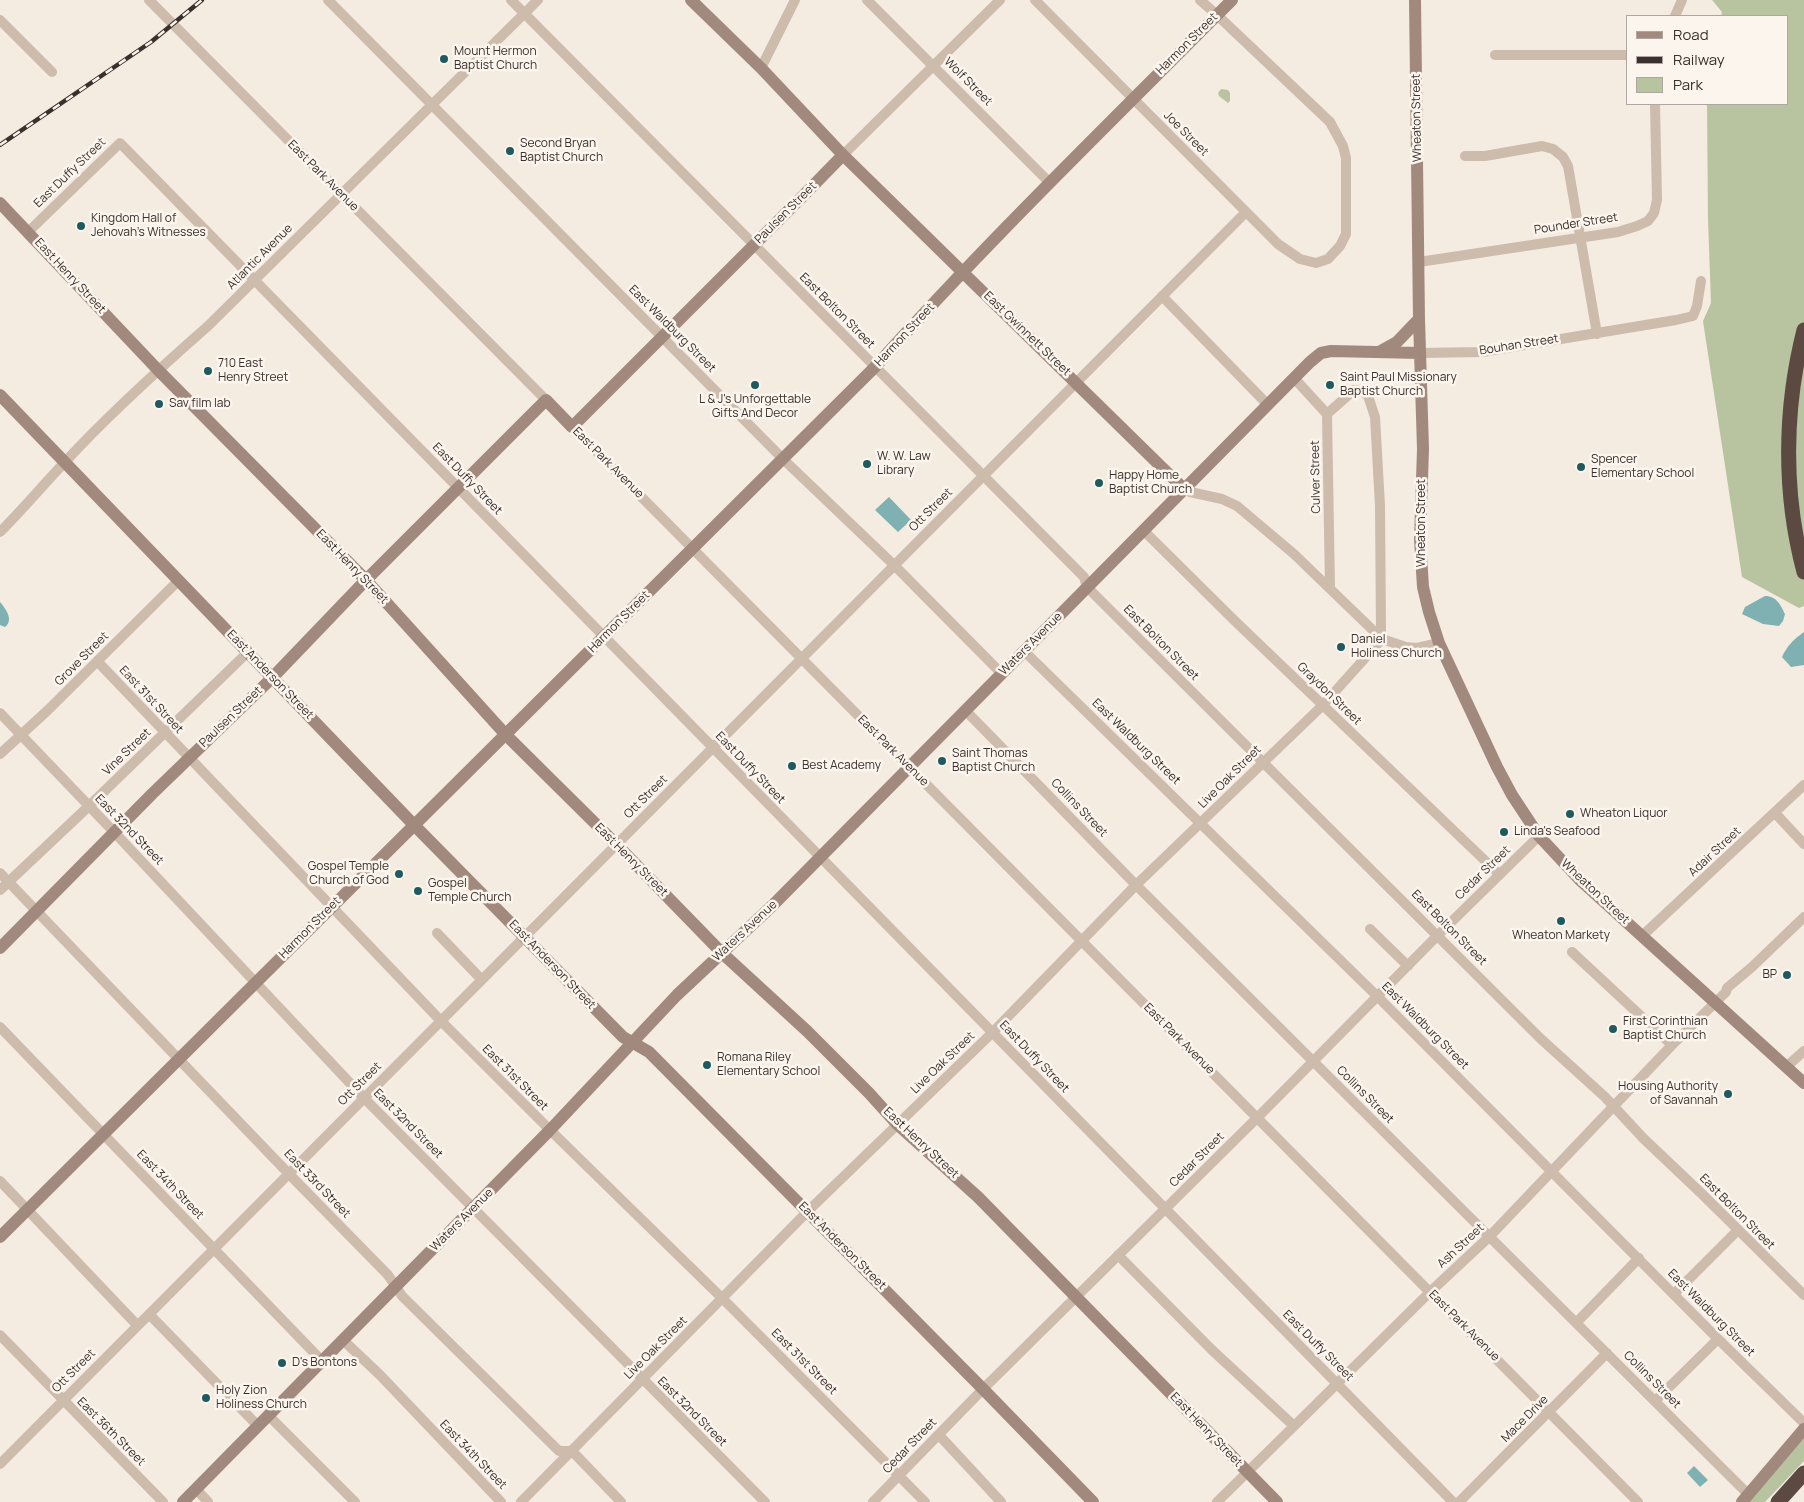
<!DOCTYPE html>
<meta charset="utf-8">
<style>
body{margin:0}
#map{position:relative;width:1804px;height:1502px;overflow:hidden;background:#f4ebe1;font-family:Manrope,sans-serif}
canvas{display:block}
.legend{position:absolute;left:1626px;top:15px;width:162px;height:90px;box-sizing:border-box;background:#fbf5ee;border:1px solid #aea6a0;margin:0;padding:6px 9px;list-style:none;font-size:15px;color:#3b302b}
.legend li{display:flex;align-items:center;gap:10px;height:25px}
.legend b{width:25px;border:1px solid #aea6a0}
</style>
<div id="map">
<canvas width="1804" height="1502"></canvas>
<ul class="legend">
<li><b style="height:6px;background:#a18a7d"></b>Road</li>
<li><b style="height:6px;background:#3b302b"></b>Railway</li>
<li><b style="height:14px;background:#b8c4a0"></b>Park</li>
</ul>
</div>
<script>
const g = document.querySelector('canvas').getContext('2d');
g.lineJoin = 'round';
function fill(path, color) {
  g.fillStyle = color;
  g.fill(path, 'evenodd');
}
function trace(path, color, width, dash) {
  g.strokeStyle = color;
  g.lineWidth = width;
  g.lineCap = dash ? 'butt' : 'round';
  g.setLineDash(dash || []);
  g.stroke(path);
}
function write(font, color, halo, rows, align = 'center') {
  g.font = font + ' Manrope,sans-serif';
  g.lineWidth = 5;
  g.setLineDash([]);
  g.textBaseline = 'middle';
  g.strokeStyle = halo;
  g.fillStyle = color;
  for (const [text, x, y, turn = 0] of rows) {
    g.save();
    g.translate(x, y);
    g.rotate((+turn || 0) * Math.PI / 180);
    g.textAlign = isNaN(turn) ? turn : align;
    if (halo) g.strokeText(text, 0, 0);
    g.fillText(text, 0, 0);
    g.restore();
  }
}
fill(new Path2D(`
 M1712,0H1804V606L1799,608L1742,577L1703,321L1711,303L1708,219L1707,104H1788V16H1721L1722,12Z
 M1221,89L1228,90L1230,93V101L1228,103L1219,96L1218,93Z
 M1804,1438V1461L1765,1502H1749Z`), '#b8c4a0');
fill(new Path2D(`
 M889,497L911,520L898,532L875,510Z
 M1765,596C1777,596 1781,606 1785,614L1783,621L1779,626L1763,624L1742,614L1745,607Z
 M0,602C6,609 14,620 5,627L0,625Z
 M1804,632V665L1791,667L1782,657C1787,646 1794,639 1804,632Z
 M1694,1466L1708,1480L1700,1487L1687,1473Z`), '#7fb0b2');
trace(new Path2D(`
 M149,0L546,400
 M328,0L783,459L894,565L1002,674
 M511,0L1084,577L1087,587L1127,627L1541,1039L1605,1097L1643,1138L1702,1194L1804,1295
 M867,0L1050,183
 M1035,0L1278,244L1300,259L1316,263L1328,259L1340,246L1346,234V158L1343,146L1330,122L1217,15L1200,0
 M1675,16L1682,0
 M0,20L52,72
 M1495,55H1628
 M761,68L795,0
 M843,155L1000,0
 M1465,156H1485L1542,146L1553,149L1563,157L1568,166L1597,334
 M28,232L120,143L1453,1502
 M1419,262L1618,232L1637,226L1648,221L1654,213L1657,200L1655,104
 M1162,296L1268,405
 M1420,353L1482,352L1676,320L1693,316L1697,306L1701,281
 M1294,378L1327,414L1330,588
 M1327,414L1354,390L1362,391L1368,396L1375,417L1380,506L1381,631L1378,635
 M572,427L1638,1502
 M1184,489L1190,492L1222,499L1237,506L1294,554L1382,639L1406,647L1417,648L1439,643
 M1143,530L1236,622L1499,874
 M0,532C23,509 43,485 65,462C109,414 159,369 208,326L538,0
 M1024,651L1378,997L1718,1339L1804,1423
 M97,661L441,1021L550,1130L723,1299L925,1502
 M966,711L1136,885L1748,1494
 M0,713L114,832L364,1098L765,1502
 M0,754L48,710L179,580
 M1775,813L1804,844
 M0,873L289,1174L388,1275L402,1296L559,1451H572L621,1502
 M0,890L89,806L248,652
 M1370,929L1408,966
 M437,933L482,980
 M1642,936L1804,785
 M1572,952L1672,1045
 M0,1027L322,1361
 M1786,1067L1804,1051
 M0,1181L137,1325
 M1118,1255L1212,1350L1294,1426
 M1674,1294L1738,1230
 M149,1314L258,1426
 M1576,1323L1639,1258
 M0,1335L163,1502
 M343,1340L380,1375L501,1502
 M1655,1401L1718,1339
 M268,1415L355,1502
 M939,1435L1001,1502
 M0,1464L1246,212
 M196,1489L208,1502
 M521,1502L808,1211L992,1033L1136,885L1323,705L1382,639
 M873,1502L983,1389L1257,1118L1438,935L1539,836
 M1217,1502L1430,1292L1489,1237L1672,1045L1726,992L1727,988L1752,967L1804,917
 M1459,1502L1607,1353`), '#cdbbac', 10);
trace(new Path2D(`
 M691,0L761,68L843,155L1184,489
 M1415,0L1419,319L1423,449L1420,539L1423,587L1429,612L1439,643L1497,767L1512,795L1539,836L1579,879L1804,1083
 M0,203L158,370L366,580L506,735L616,844L722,953L807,1031L869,1093L897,1124L978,1197L1277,1502
 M1379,352L1397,342L1419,319
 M0,395L414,825L623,1037L649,1052L983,1389L1093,1502
 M0,948L152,794L272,678L366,580L546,400L572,427L799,200L843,155
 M0,1237L875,367C989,240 1112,121 1232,0
 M183,1502L550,1130L677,995L772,906L1310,362L1321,353L1331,351L1420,353
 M1742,1502L1804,1429`), '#a18a7d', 12);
trace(new Path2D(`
 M1804,330C1784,409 1783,493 1804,572
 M1778,1502L1804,1473`), '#5c4a42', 15);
const rail = new Path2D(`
 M0,145L151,42L202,0`);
trace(rail, '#3b302b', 4.5);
trace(rail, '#fbf5ee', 2.5, [8]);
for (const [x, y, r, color] of [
 [444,59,5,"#1f5a5e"],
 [510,151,5,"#1f5a5e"],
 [81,226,5,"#1f5a5e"],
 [208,371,5,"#1f5a5e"],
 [755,385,5,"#1f5a5e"],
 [1330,385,5,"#1f5a5e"],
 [159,404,5,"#1f5a5e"],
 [867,464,5,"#1f5a5e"],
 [1581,467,5,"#1f5a5e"],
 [1099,483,5,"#1f5a5e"],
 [1341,647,5,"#1f5a5e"],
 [942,761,5,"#1f5a5e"],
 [792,766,5,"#1f5a5e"],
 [1570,814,5,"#1f5a5e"],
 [1504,832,5,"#1f5a5e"],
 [399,874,5,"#1f5a5e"],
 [418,891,5,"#1f5a5e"],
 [1561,921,5,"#1f5a5e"],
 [1787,975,5,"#1f5a5e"],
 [1613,1029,5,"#1f5a5e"],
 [707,1065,5,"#1f5a5e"],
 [1728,1094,5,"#1f5a5e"],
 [282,1363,5,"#1f5a5e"],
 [206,1398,5,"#1f5a5e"]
]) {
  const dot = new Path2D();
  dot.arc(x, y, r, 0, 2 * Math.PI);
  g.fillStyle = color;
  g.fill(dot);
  trace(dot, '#fbf5ee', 2);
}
write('12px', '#3b302b', '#fbf5ee', [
 ["Harmon Street",1187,44,-45],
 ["Wolf Street",968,82,45],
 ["Wheaton Street",1417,118,-91],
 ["Joe Street",1186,134,45],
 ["East Duffy Street",70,173,-44],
 ["East Park Avenue",323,176,45],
 ["Paulsen Street",786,213,-45],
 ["Pounder Street",1576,224,-9],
 ["Atlantic Avenue",260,257,-45],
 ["East Henry Street",70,276,47],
 ["East Bolton Street",837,311,45],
 ["East Waldburg Street",672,329,45],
 ["East Gwinnett Street",1027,334,44],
 ["Harmon Street",905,335,-47],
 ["Bouhan Street",1519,345,-9],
 ["East Park Avenue",608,463,45],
 ["Culver Street",1316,477,-91],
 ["East Duffy Street",467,479,46],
 ["Ott Street",931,510,-45],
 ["Wheaton Street",1422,523,-90],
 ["East Henry Street",352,567,46],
 ["Harmon Street",619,622,-45],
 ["East Bolton Street",1161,643,45],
 ["Waters Avenue",1031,644,-45],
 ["Grove Street",82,659,-45],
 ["East Anderson Street",270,675,46],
 ["Graydon Street",1329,694,44],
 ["East 31st Street",151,700,47],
 ["Paulsen Street",231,717,-44],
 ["East Waldburg Street",1136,742,44],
 ["East Park Avenue",893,751,45],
 ["Vine Street",127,752,-44],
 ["East Duffy Street",750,768,46],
 ["Live Oak Street",1230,777,-45],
 ["Ott Street",646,797,-45],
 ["Collins Street",1079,808,46],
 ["East 32nd Street",129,830,46],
 ["Adair Street",1715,852,-43],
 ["East Henry Street",631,860,45],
 ["Cedar Street",1483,873,-44],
 ["Wheaton Street",1595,892,43],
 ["Harmon Street",310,928,-45],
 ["East Bolton Street",1449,928,45],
 ["Waters Avenue",745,931,-43],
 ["East Anderson Street",552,965,46],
 ["East Waldburg Street",1425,1026,45],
 ["East Park Avenue",1179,1039,45],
 ["East Duffy Street",1034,1057,46],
 ["Live Oak Street",943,1063,-44],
 ["East 31st Street",515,1078,45],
 ["Ott Street",360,1084,-45],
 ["Collins Street",1365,1095,45],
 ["East 32nd Street",408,1124,45],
 ["East Henry Street",921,1143,43],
 ["Cedar Street",1197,1160,-45],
 ["East 33rd Street",317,1184,46],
 ["East 34th Street",170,1185,46],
 ["East Bolton Street",1737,1212,45],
 ["Waters Avenue",462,1220,-45],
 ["East Anderson Street",842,1246,45],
 ["Ash Street",1461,1246,-43],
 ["East Waldburg Street",1711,1313,45],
 ["East Park Avenue",1464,1326,45],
 ["East Duffy Street",1318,1346,45],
 ["Live Oak Street",656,1348,-45],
 ["East 31st Street",804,1362,45],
 ["Ott Street",74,1371,-45],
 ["Collins Street",1652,1380,45],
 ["East 32nd Street",692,1412,45],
 ["Mace Drive",1525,1419,-45],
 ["East Henry Street",1206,1430,46],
 ["East 36th Street",111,1432,45],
 ["Cedar Street",910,1446,-46],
 ["East 34th Street",473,1455,46]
]);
write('12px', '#3b302b', '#fbf5ee', [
 ["Mount Hermon",454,52],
 ["Baptist Church",454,66],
 ["Second Bryan",520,144],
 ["Baptist Church",520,158],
 ["Kingdom Hall of",91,219],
 ["Jehovah’s Witnesses",91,233],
 ["710 East",218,364],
 ["Henry Street",218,378],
 ["Saint Paul Missionary",1340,378],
 ["Baptist Church",1340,392],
 ["L & J's Unforgettable",755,400,"center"],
 ["Gifts And Decor",755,414,"center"],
 ["Sav film lab",169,404],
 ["W. W. Law",877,457],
 ["Library",877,471],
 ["Spencer",1591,460],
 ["Elementary School",1591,474],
 ["Happy Home",1109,476],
 ["Baptist Church",1109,490],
 ["Daniel",1351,640],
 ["Holiness Church",1351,654],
 ["Saint Thomas",952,754],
 ["Baptist Church",952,768],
 ["Best Academy",802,766],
 ["Wheaton Liquor",1580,814],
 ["Linda's Seafood",1514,832],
 ["Gospel Temple",389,867,"right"],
 ["Church of God",389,881,"right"],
 ["Gospel",428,884],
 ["Temple Church",428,898],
 ["Wheaton Markety",1561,936,"center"],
 ["BP",1777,975,"right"],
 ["First Corinthian",1623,1022],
 ["Baptist Church",1623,1036],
 ["Romana Riley",717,1058],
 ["Elementary School",717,1072],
 ["Housing Authority",1718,1087,"right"],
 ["of Savannah",1718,1101,"right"],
 ["D's Bontons",292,1363],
 ["Holy Zion",216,1391],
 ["Holiness Church",216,1405]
], 'left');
</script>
